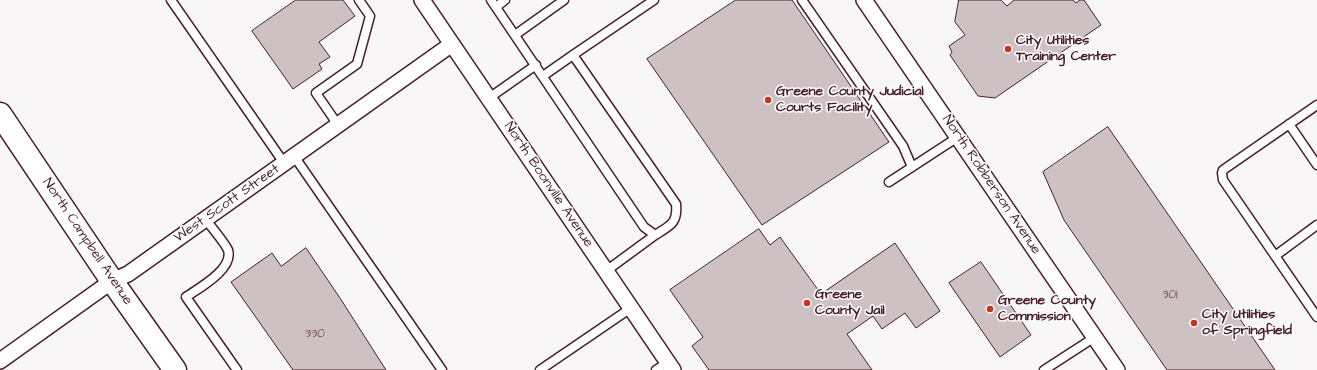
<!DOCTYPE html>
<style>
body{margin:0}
canvas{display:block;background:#f8f6f7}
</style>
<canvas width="1317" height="370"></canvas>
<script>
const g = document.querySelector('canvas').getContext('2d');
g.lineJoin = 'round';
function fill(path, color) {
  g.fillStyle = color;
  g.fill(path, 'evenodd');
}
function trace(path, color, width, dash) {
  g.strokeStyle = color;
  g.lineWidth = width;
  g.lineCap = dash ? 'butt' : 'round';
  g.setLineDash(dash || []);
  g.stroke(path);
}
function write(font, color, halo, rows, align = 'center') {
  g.font = font + ' "Architects Daughter",sans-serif';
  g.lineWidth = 3;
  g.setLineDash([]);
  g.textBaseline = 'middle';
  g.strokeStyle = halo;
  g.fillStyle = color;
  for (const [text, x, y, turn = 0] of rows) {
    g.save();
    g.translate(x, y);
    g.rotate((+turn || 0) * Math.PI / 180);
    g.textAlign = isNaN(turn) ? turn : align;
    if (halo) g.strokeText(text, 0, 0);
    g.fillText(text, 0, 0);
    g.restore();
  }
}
const building = new Path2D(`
 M296,0H343L355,16L319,42L330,57L319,64L322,69L293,89L252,31Z
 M736,0H792L889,142L762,225L647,59Z
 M959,0H1001L1007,6L1014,0H1073L1076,3L1080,0H1084L1101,25L995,98L978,96L950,55L952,52L949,46L965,35L955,22Z
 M1108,127L1275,370H1167L1064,220L1043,172Z
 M759,229L770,245L780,237L821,294L895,243L940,311L916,328L905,313L882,329L873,316L847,334L872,370H709L692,346L703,337L670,290Z
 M306,248L340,298L386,370H293L231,282L272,253L281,266Z
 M981,262L1031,335L1000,357L949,283Z`);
fill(building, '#cdc1c4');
trace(building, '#4a1f2b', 1);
const lane = new Path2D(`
 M171,0L284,163
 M491,0L644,227L655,235C670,226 678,223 676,204L573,55L654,0
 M802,0L903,146L912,167
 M496,7L505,0
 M515,35L564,0
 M543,76L573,55
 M489,98L536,65
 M1317,105L1223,170L1222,173L1223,180L1317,317
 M1289,124L1317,165
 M338,125L316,93L357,64L370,16L359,0
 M294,156L442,370
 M889,182L958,137
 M205,219C210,225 225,244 228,250C234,269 199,288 186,297L237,370
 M1275,256L1317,225
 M606,271L655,235
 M540,370L631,308
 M656,370L668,362
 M1044,370L1095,337`);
const street = new Path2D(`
 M422,0L673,370
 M864,0L1117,370
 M0,361L112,281L128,274L452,44`);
const secondary = new Path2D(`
 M0,114L112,281L175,370`);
trace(lane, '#4a1f2b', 11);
trace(street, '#4a1f2b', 18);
trace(secondary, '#4a1f2b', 25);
trace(lane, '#fff', 8);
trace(street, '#fff', 15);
trace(secondary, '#fff', 22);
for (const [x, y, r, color] of [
 [1008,49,4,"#c8321e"],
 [768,100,4,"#c8321e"],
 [807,303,4,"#c8321e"],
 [990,309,4,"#c8321e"],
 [1194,323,4,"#c8321e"]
]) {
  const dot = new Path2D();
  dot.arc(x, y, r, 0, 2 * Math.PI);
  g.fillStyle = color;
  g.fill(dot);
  trace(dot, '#fff', 1.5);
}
write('12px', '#6b4851', null, [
 ["301",1170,295],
 ["330",315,334]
]);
write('bold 14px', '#4a1f2b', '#fff', [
 ["City Utilities",1016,41],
 ["Training Center",1016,57],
 ["Greene County Judicial",776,92],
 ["Courts Facility",776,108],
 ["Greene",815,295],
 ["County Jail",815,311],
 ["Greene County",998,301],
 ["Commission",998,317],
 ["City Utilities",1202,315],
 ["of Springfield",1202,331]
], 'left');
write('14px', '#4a1f2b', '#fff', [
 ["North Boonville Avenue",548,185,56],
 ["North Robberson Avenue",991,185,56],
 ["West Scott Street",227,204,-35],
 ["North Campbell Avenue",87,242,56]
]);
</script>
